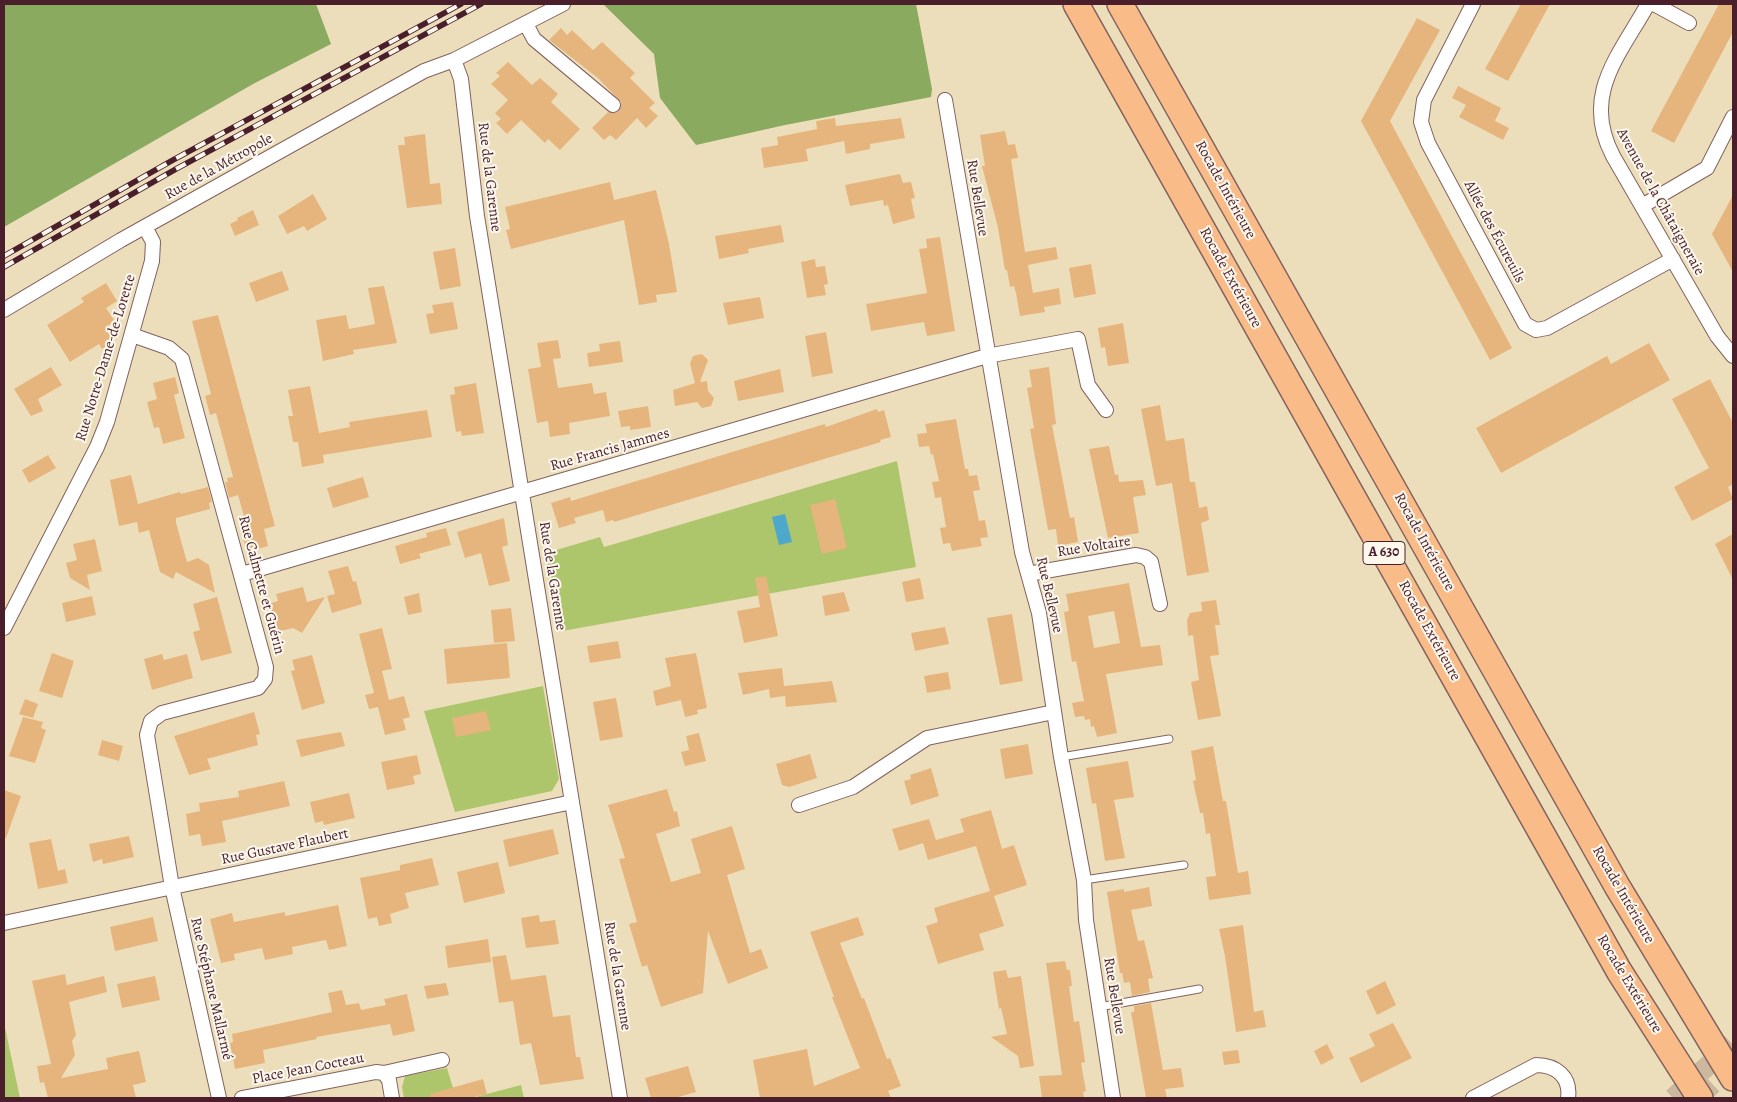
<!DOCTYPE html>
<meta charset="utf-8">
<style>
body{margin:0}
#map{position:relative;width:1737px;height:1102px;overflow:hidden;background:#eddebb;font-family:Alegreya,serif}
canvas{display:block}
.frame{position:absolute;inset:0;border:5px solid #4a1f2b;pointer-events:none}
</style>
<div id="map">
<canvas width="1737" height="1102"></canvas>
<div class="frame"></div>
</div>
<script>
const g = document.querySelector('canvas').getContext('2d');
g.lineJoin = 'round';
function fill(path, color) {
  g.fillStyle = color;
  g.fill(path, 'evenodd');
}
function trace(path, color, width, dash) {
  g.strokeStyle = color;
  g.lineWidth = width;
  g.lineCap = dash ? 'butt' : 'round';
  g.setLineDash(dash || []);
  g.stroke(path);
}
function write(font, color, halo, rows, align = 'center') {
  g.font = font + ' Alegreya,serif';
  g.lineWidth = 4;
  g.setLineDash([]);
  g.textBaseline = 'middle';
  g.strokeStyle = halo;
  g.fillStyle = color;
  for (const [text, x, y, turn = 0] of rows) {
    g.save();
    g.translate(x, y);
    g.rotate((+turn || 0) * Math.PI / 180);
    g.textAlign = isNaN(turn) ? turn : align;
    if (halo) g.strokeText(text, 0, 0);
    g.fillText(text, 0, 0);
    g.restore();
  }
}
fill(new Path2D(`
 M897,461L916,567L557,632L546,562L554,560L553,551L600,537L604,547Z
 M543,686L559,779L552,791L455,812L424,711Z
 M4,1023L20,1098H4Z
 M447,1068L456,1098H404L402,1087L405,1076Z
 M521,1085L524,1098H472Z`), '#adc56b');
fill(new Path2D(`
 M4,4H316L331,44L253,84L4,227Z
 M603,4H916L932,89L931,97L785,125L696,145L660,98L654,54Z`), '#8aaa5f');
fill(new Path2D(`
 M785,514L792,542L779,545L772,517Z`), '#4ea8cc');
fill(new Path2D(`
 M1521,4H1550L1508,81L1485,69Z
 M1719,4H1733V32L1674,143L1651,131Z
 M1417,18L1440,30L1390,121L1512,348L1490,360L1361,121Z
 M561,28L567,35L572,30L593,50L602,42L635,73L630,78L655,103L649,108L658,116L646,128L637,118L616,140L610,135L604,140L592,128L608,112L616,113L619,111L621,102L598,78L549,40Z
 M508,62L532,85L540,78L558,94L551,102L580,129L560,150L548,139L545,143L521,120L507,134L496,123L501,119L495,113L508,100L491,84L500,76L496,73Z
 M1458,86L1501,108L1495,121L1509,128L1503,140L1459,117L1466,105L1452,98Z
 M835,118L836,126L901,118L905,138L870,144V149L846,154L844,141L806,149L808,161L764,168L761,148L778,145L777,137L817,129L816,121Z
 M1005,131L1008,145L1015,144L1018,158L1011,159L1025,252L1056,247L1058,259L1028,265L1033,293L1059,288L1061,304L1044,307L1045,312L1020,316L1016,293L1014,286L1010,287L1007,270H1005L998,228L982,166H985L980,135Z
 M425,134L430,184L440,183L442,204L407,208L398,145H405L404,137Z
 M900,174L903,183L911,182L915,198L911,199L915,218L893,224L888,205L884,206L883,200L850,206L845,185Z
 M610,182L614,200L656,190L669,244L677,292L656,295L657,302L639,305L624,220L511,249L506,230L510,229L505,207Z
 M313,194L327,219L307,231L304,226L287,234L278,216Z
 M1733,195V272L1712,234Z
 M253,210L259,225L235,236L230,224L238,220L237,218Z
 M781,225L784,242L748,249L749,253L719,259L715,236Z
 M940,237L955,331L927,336L924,322L871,331L866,304L927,293L919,249L927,248L926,239Z
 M455,248L461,286L440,290L433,252Z
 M815,259L816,267L825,266L828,284L824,285L826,295L807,298L801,262Z
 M1091,264L1096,294L1074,298L1069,268Z
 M282,271L289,290L256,302L249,283Z
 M106,283L117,301L106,308L114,320L106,328L114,341L102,349L99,344L70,362L47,325L84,302L81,298Z
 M384,286L397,343L353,350L354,354L323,361L316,320L346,315L349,329L375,324L368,288Z
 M760,297L764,318L728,325L723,303Z
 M453,302L458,329L430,334L426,314L434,313L432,305Z
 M218,315L275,526L264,529L268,546L247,552L242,535L249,534L238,495L229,498L225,482H228L227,478L233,477L216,413L210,415L205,396L211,394L192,321Z
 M1123,323L1129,363L1108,366L1105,347L1101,348L1098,328Z
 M826,332L833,373L812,377L805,336Z
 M558,340L561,358L553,359L558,388L592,383L594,394L606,392L610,416L569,423L570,434L550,437L548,421L537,423L528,369L541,367L537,343Z
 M620,341L623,362L589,367L587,353L600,351L599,344Z
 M1649,343L1670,380L1501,473L1476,428L1607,356L1611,364Z
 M702,354L708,360L700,382L707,381L708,391L714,398L711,406L702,408L697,402L675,406L673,390L695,383L690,364L693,356Z
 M51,367L62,385L38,399L43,411L31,416L14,389Z
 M1049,367L1056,424L1052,425L1070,518L1074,517L1078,542L1058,546L1056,529L1048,530L1030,429L1034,428L1027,388L1032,387L1029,370Z
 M780,369L784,392L738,401L734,381Z
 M175,377L179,393L174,395L185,438L163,444L159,427L154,428L147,402L157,399L153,383Z
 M1710,379L1733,423V484L1728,487L1733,499L1692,521L1674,487L1709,468L1672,399Z
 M476,383L484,433L462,436L461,431L456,432L450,395L455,394L454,387Z
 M310,386L319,433L350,427L349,422L427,410L432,437L323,455L324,463L302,467L298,442H293L288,416H293L288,390Z
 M1160,405L1166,441L1184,438L1190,482H1195L1199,508L1207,506L1209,520L1201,523L1209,572L1187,576L1172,483L1156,486L1141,409Z
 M648,406L651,427L630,430V426L621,427L618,411Z
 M877,409L878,412L884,410L891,437L880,440L881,442L614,522L613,520L606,522L603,510L574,518L576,523L559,528L551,503L570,497L571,501L765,442L825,424L826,427Z
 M956,419L965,469H968L969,476L977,475L980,490L973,491L979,521L985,520L988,537L980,538L982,546L952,551L950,543L943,544L940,528L946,527L941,497L935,498L932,482L939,481L933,454L931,455L929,446L919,447L917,434L927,433L925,424Z
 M1109,446L1115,475L1118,474L1119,482L1143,480L1146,495L1133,497L1139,533L1108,538L1089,449Z
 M48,455L56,468L29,483L22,470Z
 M131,475L138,504L180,492L181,494L208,487L212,502L209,503L210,509L176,518V523L187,562L198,558L209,565L215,593L176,572L173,579L160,572L149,530L139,533L137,522L119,526L110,480Z
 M363,477L369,497L333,508L327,488Z
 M835,499L847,548L822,554L810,505Z
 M504,518L508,545L502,547L510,581L489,586L481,553L465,558L457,532Z
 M446,528L451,545L419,554L421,558L400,564L395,546L427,537L426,533Z
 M1733,534V580L1715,544Z
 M95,539L102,571L87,575L90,590L70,578L66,563L77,560L73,544Z
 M348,566L353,582L356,581L362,604L332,613L327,596L335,594L328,571Z
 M766,576L778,636L744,643L737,611L760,607L755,578Z
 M920,578L924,599L906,602L902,582Z
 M1129,583L1141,647L1160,645L1163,665L1106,674L1117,733L1097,737L1094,726L1091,727L1090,719L1085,720L1084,716L1075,717L1072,703L1084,701L1076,661L1072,662L1064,612L1069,611L1066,594ZM1114,611L1120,643L1094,648L1088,616Z
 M303,587L307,602L325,597L302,633L293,628L276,632L268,604L278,601L276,594Z
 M844,592L850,611L825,616L822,596Z
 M419,593L422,612L408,615L404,597Z
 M92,596L96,615L66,622L62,603Z
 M217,597L232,653L201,661L193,632L200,630L193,604Z
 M1216,600L1220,625H1215L1219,655L1210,656L1221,716L1198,720L1191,682L1199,680L1193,635L1188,636L1187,620L1190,613L1202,611L1201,602Z
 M511,608L515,641L494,643L491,610Z
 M1012,614L1023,681L1000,685L987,618Z
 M945,627L949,644L915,651L911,633Z
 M382,628L392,669L382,671L389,700L404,696L410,717L403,719L406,730L385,735L378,707L369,709L365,695L374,693L359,634Z
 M618,641L621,658L590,663L587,646Z
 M507,643L510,678L447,684L444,649Z
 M52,653L74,661L62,698L39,691Z
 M696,653L707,708L697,710L698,714L685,717L681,700L656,706L653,691L671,686L665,658Z
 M162,654L164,660L187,654L193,678L152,690L144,659Z
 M312,655L325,703L302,710L291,671L295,670L292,660Z
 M782,668L784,686L832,681L837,702L786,707L785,696L770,698L769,689L743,695L738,673Z
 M948,672L951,689L927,693L924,676Z
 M616,698L623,737L600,741L593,702Z
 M25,699L38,704L33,718L19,714Z
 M486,711L491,730L456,737L452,718Z
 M254,712L260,734L256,735L258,745L207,759L211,769L189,775L174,736Z
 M23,717L43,722L41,728L46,730L35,763L9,756Z
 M341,732L345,746L301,757L296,740Z
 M699,733L706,761L685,766L681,752L689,750L686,736Z
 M102,740L123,746L119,761L98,755Z
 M1028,744L1033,774L1005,779L1000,749Z
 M1213,746L1223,801H1226L1238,873L1248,871L1251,894L1209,900L1206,877L1216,876L1210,833L1206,834L1203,813H1200L1193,781L1196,780L1191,751Z
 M810,754L817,778L789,787L782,785L776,764Z
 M417,755L421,774L413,776L415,784L387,790L381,762Z
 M1128,761L1134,797L1114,800L1125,858L1105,861L1096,803L1092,804L1086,768Z
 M931,768L939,796L911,805L904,781L911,779L910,775Z
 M284,781L290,806L222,821L226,842L202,846L200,834L189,836L186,814L200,811L199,803L239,797L238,791Z
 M667,789L674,812L677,811L680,826L656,834L671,882L701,873L691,839L732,826L745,869L727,875L750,953L761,949L768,968L728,984L708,931L703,993L661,1007L647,965L642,967L629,924L637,922L619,859L625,858L608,805Z
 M4,790L21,796L6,838L4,837Z
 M349,793L355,818L324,825L323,821L315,823L310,802Z
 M991,810L1002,849L1014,845L1027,885L994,896L1004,926L979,934L984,950L938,964L926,926L938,922L934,908L990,891L976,846L928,860L923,843L899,851L892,829L929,819L936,840L964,832L960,819Z
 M553,829L559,854L509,867L503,840Z
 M129,836L134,857L103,864L102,859L93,862L89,844Z
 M51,839L58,871L65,869L68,883L38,889L29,843Z
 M432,858L439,885L405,893L409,908L390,914L392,923L379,926L377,917L368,919L360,878L400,870V865Z
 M498,862L505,893L464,903L457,872Z
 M1149,887L1152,906L1131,910L1138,941L1144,940L1153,978L1148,979L1150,992L1132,996L1130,982L1124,983L1122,973H1120L1107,892L1124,889V892Z
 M338,905L347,946L329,950L326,940L292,947L293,954L265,960L262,948L234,954L235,960L221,963L210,919L232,913L234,922L285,912V916Z
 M539,915L540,922L555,920L559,944L526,948L521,918Z
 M153,917L158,941L115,951L110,927Z
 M858,917L864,935L840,943L862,999L864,998L887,1059L890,1058L901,1086L888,1091L891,1098H760L753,1060L807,1049L814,1086L860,1068L832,997H834L810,932Z
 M1243,925L1254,1012L1263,1010L1266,1027L1236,1032L1225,956L1219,929Z
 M488,939L491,962L448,968L445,946Z
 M506,955L511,980L546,975L553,1017L570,1015L576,1057H580L584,1079L540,1085L531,1043L520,1045L513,1001L499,1003L492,957Z
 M1065,961L1067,970H1070L1072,986H1069L1074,1022L1079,1021L1083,1047L1085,1062L1081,1063L1086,1091L1083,1092L1084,1098H1042L1039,1076L1062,1075L1046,963Z
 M1006,970L1008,978L1021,976L1034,1066L1020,1068L1018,1056L991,1037L1007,1034L1001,1008L999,1009L993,972Z
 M65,974L67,985L104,976L107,992L69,1002L76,1035L72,1041L75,1055L61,1078L108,1069L106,1058L139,1051L146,1082L133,1085L136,1098H48L44,1082L40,1083L37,1066L51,1064L32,981Z
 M155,976L160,1000L122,1008L117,984Z
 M1385,981L1396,1005L1377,1015L1366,991Z
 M446,983L449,995L427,999L424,986Z
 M342,990L346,1005L359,1003L361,1010L386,1005L384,999L407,994L415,1031L393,1036L390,1024L316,1037L317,1039L263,1050L265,1063L235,1069L230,1043L233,1042L232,1034L332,1012L328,993Z
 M1151,1003L1163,1070L1181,1068L1184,1087L1165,1089L1167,1098H1146L1131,1012H1134V1006Z
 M1393,1023L1412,1058L1361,1083L1349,1058L1375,1046L1369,1034Z
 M1327,1044L1334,1058L1321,1065L1314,1051Z
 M1238,1050L1240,1063L1224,1065L1222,1052Z
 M688,1066L696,1092L675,1098H651L645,1078Z
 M483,1079L487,1094L470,1098H431L430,1094Z`), '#e6b57e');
trace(new Path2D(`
 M1673,1098L1733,1042
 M1698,1098L1733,1065`), '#ccb89e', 20, [20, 10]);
const service = new Path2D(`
 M1061,757L1169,739
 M1084,880L1184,865
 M1099,1007L1199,989`);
const minor = new Path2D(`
 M1473,4L1424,100L1421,122L1428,143L1525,324L1536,330L1547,328L1673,259
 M1648,4C1619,56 1581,95 1613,156L1717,336L1733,356
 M1654,4L1689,23
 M526,24L534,39L613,105
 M454,60L461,79L477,216L620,1098
 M945,100L1022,552L1039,613L1061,757L1084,880L1086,920L1113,1098
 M1642,206L1707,168L1733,117
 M4,310L121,240L424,71L454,60L563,4
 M132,335L169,348L182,359L266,667L265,679L258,688L162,713L151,721L147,735L172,887L219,1098
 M242,574L987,356L1078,339L1088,385L1106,410
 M1028,574L1136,555L1145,557L1151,562L1160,604
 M4,628L97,447L107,422L152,261L153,242L145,227
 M799,805L853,787L927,738L1054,712
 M4,923L572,802
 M384,1073L442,1060
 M242,1098L376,1072L384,1073L389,1080L392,1098
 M1473,1098L1536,1065C1556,1065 1571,1077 1568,1098`);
const motorway = new Path2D(`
 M1076,4L1619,971L1700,1098
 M1120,4L1617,886L1733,1078`);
trace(service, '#83625d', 9);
trace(minor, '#83625d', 16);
trace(motorway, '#83625d', 28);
trace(service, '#fff', 7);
trace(minor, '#fff', 14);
trace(motorway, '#f9bc89', 25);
const rail = new Path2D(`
 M4,256L173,160L461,4
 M4,267L176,169L481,4`);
trace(rail, '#4a1f2b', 5.5);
trace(rail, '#fbf7ec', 4, [11]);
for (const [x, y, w] of [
 [1384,553,42]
]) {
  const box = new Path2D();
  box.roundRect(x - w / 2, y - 11.5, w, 23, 4);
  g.fillStyle = '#fbf7ec';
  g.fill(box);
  trace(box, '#4a1f2b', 1);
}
write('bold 14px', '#4a1f2b', null, [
 ["A 630",1384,553]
]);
write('15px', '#4a1f2b', '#fbf7ec', [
 ["Rue de la Métropole",219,167,-29],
 ["Rue de la Garenne",489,177,83],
 ["Rocade Intérieure",1225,190,61],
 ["Rue Bellevue",977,198,81],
 ["Avenue de la Châtaigneraie",1660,202,61],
 ["Allée des Écureuils",1494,232,62],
 ["Rocade Extérieure",1230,278,61],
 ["Rue Notre-Dame-de-Lorette",106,358,-73],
 ["Rue Francis Jammes",610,450,-16],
 ["Rocade Intérieure",1424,542,61],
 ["Rue Voltaire",1094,547,-9],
 ["Rue de la Garenne",552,576,81],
 ["Rue Calmette et Guérin",261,585,75],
 ["Rue Bellevue",1049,595,77],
 ["Rocade Extérieure",1429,631,61],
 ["Rue Gustave Flaubert",285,847,-12],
 ["Rocade Intérieure",1623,895,60],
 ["Rue de la Garenne",617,976,81],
 ["Rocade Extérieure",1629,984,59],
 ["Rue Stéphane Mallarmé",211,989,77],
 ["Rue Bellevue",1114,996,81],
 ["Place Jean Cocteau",308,1069,-11]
]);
</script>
